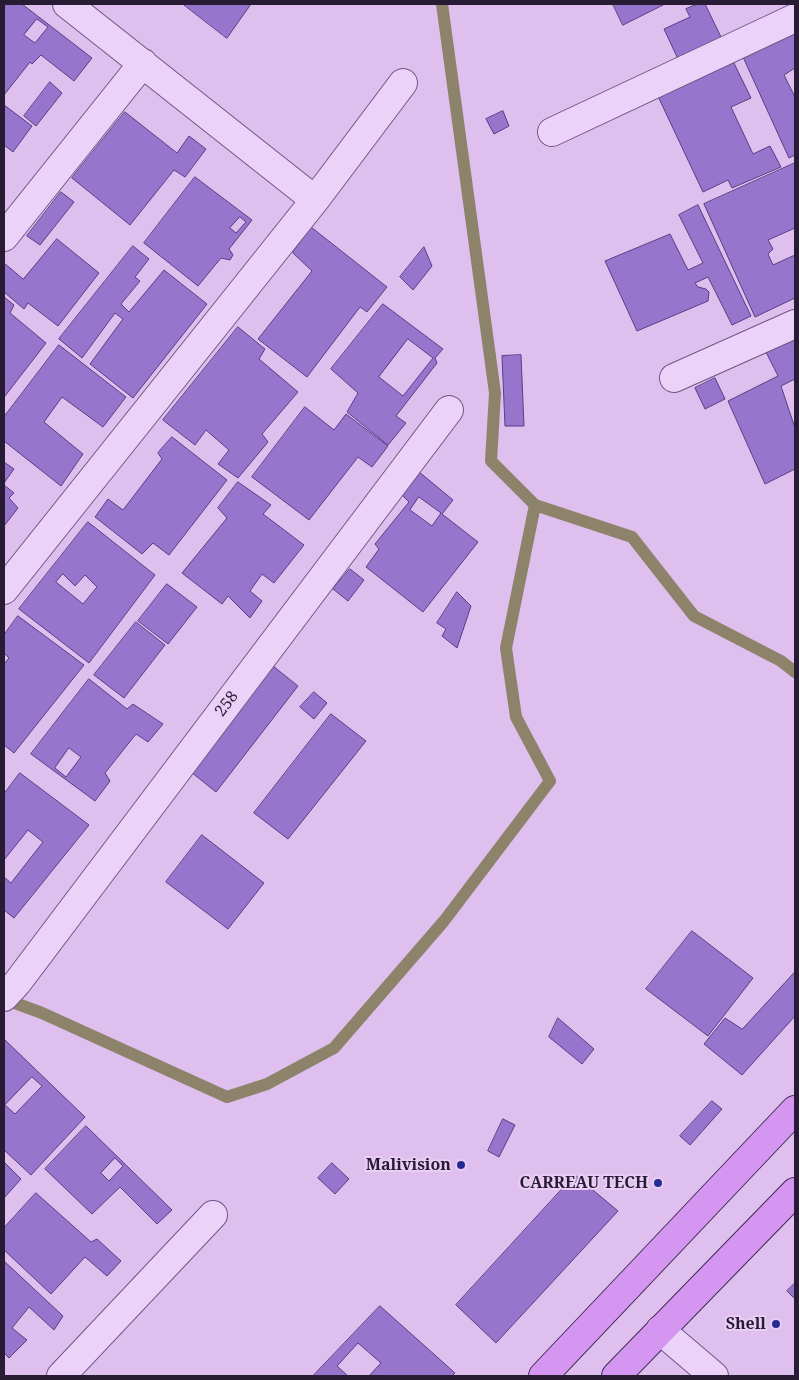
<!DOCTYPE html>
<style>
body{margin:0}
#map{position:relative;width:799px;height:1380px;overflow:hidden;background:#dfbfed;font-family:"Noto Serif",serif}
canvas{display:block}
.frame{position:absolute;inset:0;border:5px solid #281c35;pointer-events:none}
</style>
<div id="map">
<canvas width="799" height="1380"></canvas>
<div class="frame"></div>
</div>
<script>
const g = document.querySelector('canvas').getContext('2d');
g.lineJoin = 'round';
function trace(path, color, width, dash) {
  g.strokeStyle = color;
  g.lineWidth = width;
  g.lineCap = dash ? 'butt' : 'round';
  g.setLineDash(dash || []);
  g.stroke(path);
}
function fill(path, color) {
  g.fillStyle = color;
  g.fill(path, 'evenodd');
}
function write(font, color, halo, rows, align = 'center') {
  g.font = font + ' "Noto Serif",serif';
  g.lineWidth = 4;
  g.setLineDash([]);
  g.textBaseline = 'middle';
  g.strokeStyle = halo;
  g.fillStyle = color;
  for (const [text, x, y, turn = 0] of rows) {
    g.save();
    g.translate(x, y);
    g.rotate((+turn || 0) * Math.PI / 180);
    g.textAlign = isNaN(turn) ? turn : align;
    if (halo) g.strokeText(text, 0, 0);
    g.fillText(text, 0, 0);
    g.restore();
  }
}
trace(new Path2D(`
 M442,4L495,393L491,461L535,505L632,537L694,616L781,661L795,672
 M4,999L42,1013L227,1097L267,1084L334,1048L444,921L550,781L516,717L506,648L535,505`), '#8d836a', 12);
const building = new Path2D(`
 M4,4H22L92,58L74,81L41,55L32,64L30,62L4,95ZM37,19L48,27L35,43L24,35Z
 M183,4H251L227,38Z
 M613,4H665L623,25Z
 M698,4H705L721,37L678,59L664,29L690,17L686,9Z
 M795,34V68L784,75L795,97V155L789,158L743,57Z
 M731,57L751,98L731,107L753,154L770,146L781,167L732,188L728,180L703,192L655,90Z
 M50,82L62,93L36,126L24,116Z
 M4,105L32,126L13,152L4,145Z
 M503,111L509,126L494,134L486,119Z
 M125,112L177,153L189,136L206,149L185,177L174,170L130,225L72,178Z
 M795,163V228L768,240L773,249L768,254L773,265L795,255V298L755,317L704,204Z
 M195,177L252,220L229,249L233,255L230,260L221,258L198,286L144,243ZM240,217L246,222L236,233L230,228Z
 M61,192L74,202L40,245L27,236Z
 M698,205L751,316L732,325L708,277L695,283L698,287L706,289L709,292L708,301L637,331L605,261L670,234L688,270L703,263L679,215Z
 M311,227L387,287L367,312L360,307L307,377L258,339L312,271L293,253Z
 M57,239L99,273L58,326L28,303L24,309L4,292V263L23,279Z
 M133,246L149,259L135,277L140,281L121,304L129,312L164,270L207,304L133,398L90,364L123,319L115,313L82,358L59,339Z
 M424,247L432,266L413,290L400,277Z
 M4,297L14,305L10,313L46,343L5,396L4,395Z
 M383,304L443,349L435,358L437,363L396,416L406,423L388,445L347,412L358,393L331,369ZM408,339L433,358L403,396L379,377Z
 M238,327L265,349L259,359L298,392L262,434L268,442L238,478L218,464L229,450L206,430L195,445L163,420Z
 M795,332V379L781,386L795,428V469L765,484L728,401L778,376L764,348Z
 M59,345L126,397L103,427L62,397L44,422L83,454L61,486L4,441V417Z
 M521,355L524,426H505L502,356Z
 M715,378L725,399L705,409L695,388Z
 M305,407L334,430L346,414L388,446L372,467L358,457L309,520L252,477Z
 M172,437L227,480L169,555L153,543L142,554L95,517L108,499L123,510L162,459L158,453Z
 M4,462L14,469L4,483Z
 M418,471L453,500L442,514L478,542L423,612L366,567L379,549L375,544L409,502L398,491ZM419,497L441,513L432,526L410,510Z
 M238,482L271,505L263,514L304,545L274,583L262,574L250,591L262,601L250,618L228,596L222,604L182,573L227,518L218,508Z
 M4,485L14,493L9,498L18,508L4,526Z
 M88,522L155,575L89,663L19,609ZM63,574L75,586L85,575L97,587L83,604L56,582Z
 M350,569L364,580L348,601L333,589Z
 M167,584L197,607L168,644L138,621Z
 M457,592L471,606L457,648L442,636L446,629L437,623Z
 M18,616L84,665L14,753L4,745V664L9,658L4,653V635Z
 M136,622L165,645L124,698L94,675Z
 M273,666L298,686L216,792L191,772Z
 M89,679L127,709L133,704L163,724L148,742L136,734L105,773L110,781L95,801L31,754ZM69,748L81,757L66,777L55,768Z
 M314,692L327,703L314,719L300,707Z
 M331,714L366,741L288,839L254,813Z
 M20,773L89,825L14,918L4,910V877L11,883L43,842L28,830L4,860V794Z
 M202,835L264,883L228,929L166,882Z
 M692,931L753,978L708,1036L646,989Z
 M795,972V1016L742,1075L704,1044L725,1018L742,1029Z
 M558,1018L594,1049L582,1064L549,1037Z
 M4,1039L85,1117L31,1175L4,1150ZM32,1077L42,1086L15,1114L5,1105Z
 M712,1101L722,1109L690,1145L680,1136Z
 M503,1119L515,1125L499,1157L488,1151Z
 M86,1126L172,1210L157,1224L120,1187L92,1214L45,1169ZM115,1158L123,1166L109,1181L101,1173Z
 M4,1162L21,1179L4,1198Z
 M332,1163L349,1179L335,1194L318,1178Z
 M575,1175L618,1211L496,1343L456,1305Z
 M36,1193L91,1242L97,1239L121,1261L107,1276L85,1257L51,1294L4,1250V1228Z
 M4,1261L63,1316L54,1330L29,1307L12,1328L27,1340L9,1358L4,1353Z
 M795,1283V1299L787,1291Z
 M380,1306L455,1373L452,1376H369L381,1363L358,1343L337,1366L348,1376H313Z`);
fill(building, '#9875cc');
trace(building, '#593d85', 1);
const minor = new Path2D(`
 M67,4L315,200
 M552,132L795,18
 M4,237L143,63
 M674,378L795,324
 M4,590L315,200L403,83
 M4,997L17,983L449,410
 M660,1330L714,1376
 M61,1376L213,1215`);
const major = new Path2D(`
 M543,1376L795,1110
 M616,1376L795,1192`);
trace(minor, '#6f5786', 30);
trace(major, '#3e2c53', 30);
trace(minor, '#ecd2f8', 28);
trace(major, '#d496f1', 28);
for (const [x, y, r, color] of [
 [461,1165,5,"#282a94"],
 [658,1183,5,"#282a94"],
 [776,1324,5,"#282a94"]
]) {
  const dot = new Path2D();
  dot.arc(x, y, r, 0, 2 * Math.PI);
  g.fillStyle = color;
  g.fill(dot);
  trace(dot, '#e9cef5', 2);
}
write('16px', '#281c35', '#e9cef5', [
 ["258",227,704,-53]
]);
write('bold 16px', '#281c35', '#e9cef5', [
 ["Malivision",451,1165],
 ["CARREAU TECH",648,1183],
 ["Shell",766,1324]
], 'right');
</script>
